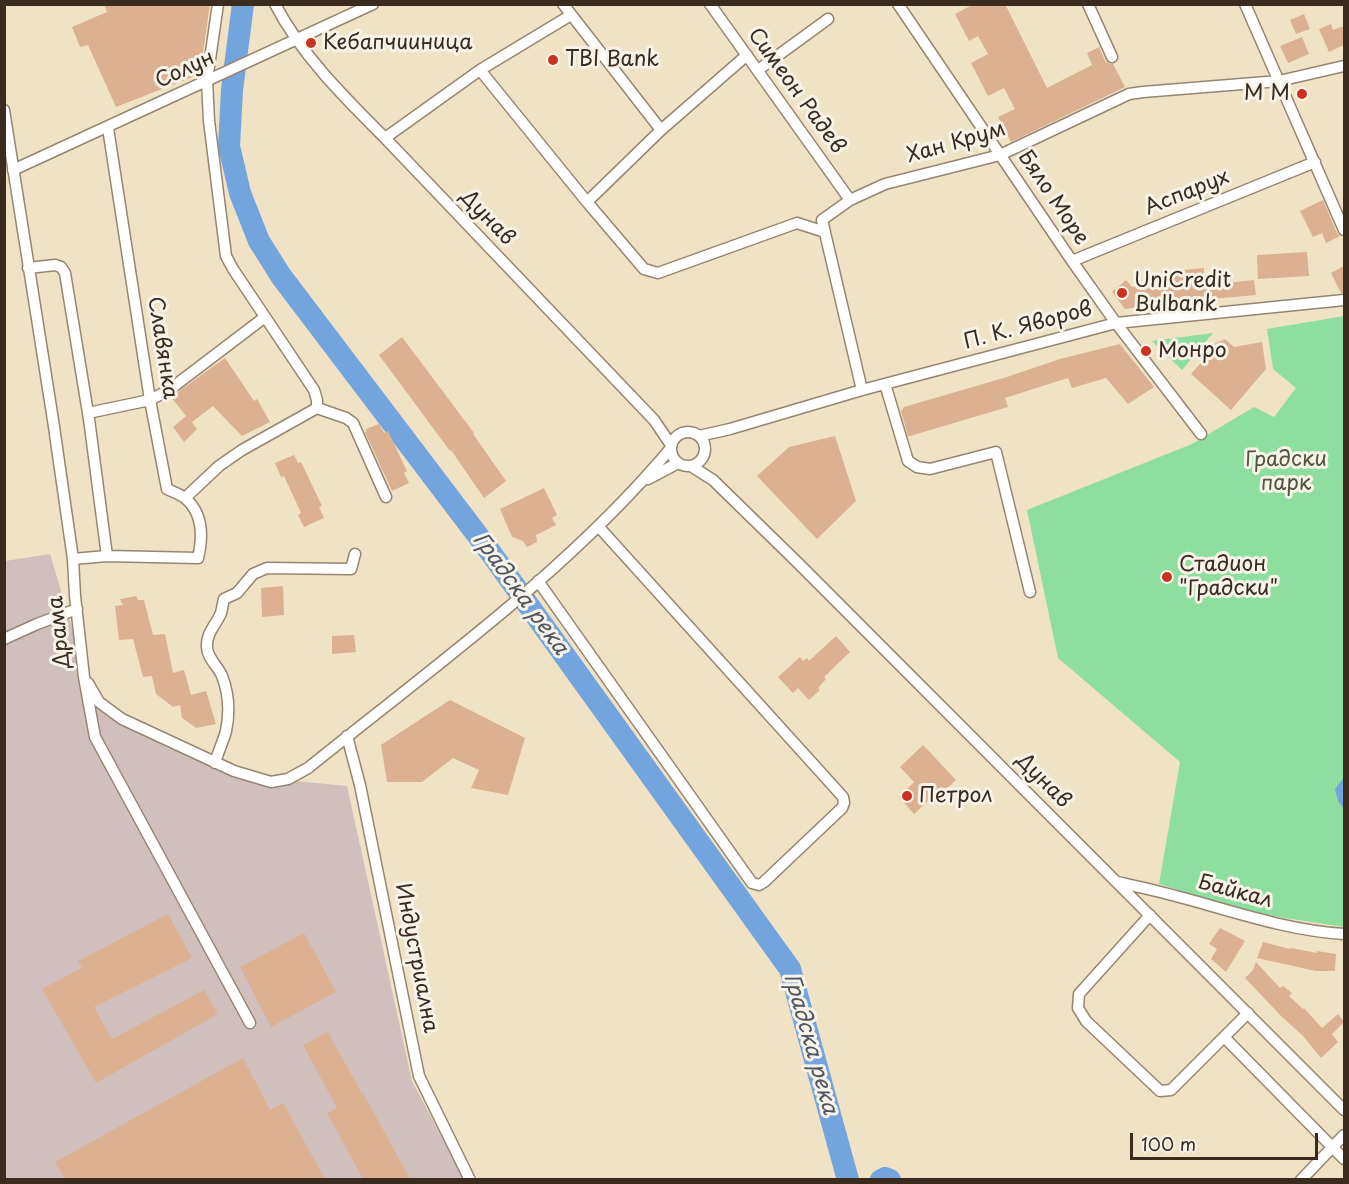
<!DOCTYPE html>
<meta charset="utf-8">
<style>
body{margin:0}
#map{position:relative;width:1349px;height:1184px;overflow:hidden;background:#f0e2c4;font-family:"Playpen Sans",sans-serif}
canvas{display:block}
.frame{position:absolute;inset:0;border:6px solid #3b2a1e;pointer-events:none}
.scale{position:absolute;left:1130px;top:1133px;width:188px;height:27px;box-sizing:border-box;border:3px solid #3b2a1e;border-top:0;padding-left:8px;font-size:18px;line-height:21px;white-space:nowrap;color:#3b2a1e;-webkit-text-stroke:4px #f7f3e8;paint-order:stroke}
</style>
<div id="map">
<canvas width="1349" height="1184"></canvas>
<div class="frame"></div>
<div class="scale">100 m</div>
</div>
<script>
const g = document.querySelector('canvas').getContext('2d');
g.lineJoin = 'round';
function fill(path, color) {
  g.fillStyle = color;
  g.fill(path, 'evenodd');
}
function trace(path, color, width, dash) {
  g.strokeStyle = color;
  g.lineWidth = width;
  g.lineCap = dash ? 'butt' : 'round';
  g.setLineDash(dash || []);
  g.stroke(path);
}
function write(font, color, halo, rows, align = 'center') {
  g.font = font + ' "Playpen Sans",sans-serif';
  g.lineWidth = 6;
  g.setLineDash([]);
  g.textBaseline = 'middle';
  g.strokeStyle = halo;
  g.fillStyle = color;
  for (const [text, x, y, turn = 0] of rows) {
    g.save();
    g.translate(x, y);
    g.rotate((+turn || 0) * Math.PI / 180);
    g.textAlign = isNaN(turn) ? turn : align;
    if (halo) g.strokeText(text, 0, 0);
    g.fillText(text, 0, 0);
    g.restore();
  }
}
fill(new Path2D(`
 M50,554L95,704L264,778L347,786L412,1081L464,1179L5,1180V561Z`), '#d1bfbe');
fill(new Path2D(`
 M1344,316V927L1259,914L1159,884L1180,762L1058,658L1027,510L1192,444L1254,407L1274,417L1296,388L1273,369L1267,329Z
 M1213,333L1182,370L1152,341Z`), '#8edf9f');
fill(new Path2D(`
 M1344,777V809L1338,801L1335,789Z`), '#73a4de');
trace(new Path2D(`
 M243,4L232,90L229,146L240,193L259,241L281,276L488,549L790,969L848,1180
 M881,1180L885,1178L890,1180`), '#73a4de', 22);
fill(new Path2D(`
 M104,4H210L200,74L116,107L88,45L80,47L72,27L107,12Z
 M974,4H1005L1047,88L1092,65L1087,53L1099,47L1105,61L1108,63L1113,64L1125,87L1011,142L998,117L1015,109L1004,88L988,96L971,63L988,54L978,36L969,41L955,14Z
 M1304,14L1310,29L1296,34L1290,20Z
 M1331,24L1333,30L1344,26V45L1329,52L1319,29Z
 M1302,37L1309,54L1288,63L1280,46Z
 M1323,200L1337,233L1340,236L1326,243L1322,233L1313,237L1300,211Z
 M1307,252L1309,276L1258,279L1257,255Z
 M1344,266V293H1341L1331,273Z
 M1204,268V276L1225,274L1226,283L1254,280L1256,295L1200,300L1201,307L1185,308V306L1151,310V306L1125,309L1112,292L1126,280L1132,287L1149,282L1148,278L1185,274L1184,270Z
 M402,337L474,433L473,434L506,481L484,498L451,450L450,451L379,355Z
 M1225,339L1234,347L1262,342L1266,369L1231,410L1191,374L1206,357L1211,345Z
 M1120,344L1154,387L1128,404L1106,378L1072,388L1068,378L1005,398L1008,407L910,436H908L901,411L904,407L1007,377L1060,359Z
 M225,358L254,401L257,399L270,422L242,436L213,406L192,422L188,417L197,429L184,442L173,427L186,416L171,397Z
 M379,424L384,433L388,431L407,471L404,473L409,483L392,491L365,432L367,431L366,429Z
 M835,436L856,501L817,539L757,476L789,447Z
 M294,455L298,463L301,462L322,506L319,507L324,518L304,527L298,515L301,513L284,476L281,477L275,463Z
 M544,488L557,515L552,518L556,525L536,535L537,542L527,547L523,541L512,537L500,509Z
 M283,586L284,615L262,617L261,588Z
 M136,596L138,600H144L153,635L165,634L173,673L184,670L191,695L206,691L216,724L196,728L182,718L180,705L173,707L156,694L152,676L143,677L133,639L119,640L115,606L123,605L120,599Z
 M354,635L356,652L332,654V636Z
 M836,636L850,652L824,677L826,679L818,688L820,690L809,700L798,688L793,693L778,677L800,657L803,661L807,658L809,661Z
 M450,700L525,738L508,795L471,788L479,770L453,758L422,782H387L381,745Z
 M923,745L956,780L933,802L930,799L914,814L899,797L914,782L900,767Z
 M168,914L192,958L94,1007L112,1039L204,990L218,1014L96,1083L42,989L82,968L78,961Z
 M1220,928L1245,941L1226,972L1211,959L1217,949L1209,944Z
 M304,933L336,992L271,1027L240,967Z
 M1263,942L1290,949L1291,948L1317,953V951L1336,954L1335,971H1316L1257,958Z
 M1256,962L1280,988L1283,986L1292,993L1289,996L1303,1009L1304,1008L1322,1028L1338,1014L1344,1022L1332,1034L1338,1042L1321,1058L1303,1036L1282,1017L1245,978L1253,970Z
 M328,1032L362,1094L363,1093L410,1179H363L327,1113L337,1108L303,1045Z
 M243,1058L270,1110L283,1103L325,1179H65L55,1162Z`), '#dbb191');
const street = new Path2D(`
 M218,4L207,80L209,121L226,256L233,269L314,390L317,400V408
 M275,4C302,56 345,98 385,138L654,420L671,445
 M563,4L661,130
 M710,4L850,200
 M898,4L1072,261L1116,323L1201,434
 M1088,4L1112,57
 M1245,4L1344,230
 M480,70L587,202L644,269L658,273L797,223L825,232
 M758,70L828,19
 M4,110L53,420L73,559L75,596L84,677L95,737L250,1023
 M385,138L480,70L571,15
 M13,170L373,4
 M587,202L661,130L747,55
 M1072,261L1315,162
 M28,268L55,265L61,267L65,273L89,419L107,556
 M885,384L908,461L917,467L930,469L996,452L1030,592
 M862,390L822,220L850,200L885,184L1000,155L1129,94L1143,92L1279,81L1344,66
 M317,408L346,418L353,423L386,497
 M88,413L150,400L169,390L265,317
 M671 449a17 17 0 1 1 34 0a17 17 0 1 1-34 0Z
 M699,436L730,429L862,390L1116,323L1344,300
 M691,466L713,480L798,563L1344,1110
 M648,479L678,463
 M185,498L219,466L242,450L317,408
 M73,559L107,556L198,558C203,537 203,513 185,498C180,494 173,492 167,489L150,400L108,128
 M538,581L752,883L759,885L764,882L842,808L844,803L843,797L598,526
 M4,639L37,624L77,609
 M88,683L99,702L122,719L234,771L271,782L288,779L308,768C433,667 567,572 671,448
 M347,736L360,785L419,1076L470,1180
 M215,763C218,752 223,742 226,731C230,712 229,694 222,676C218,666 207,658 207,647C206,633 216,625 221,613C222,609 223,603 224,599L237,593L253,574L267,568L351,569L355,554
 M1117,882C1135,886 1154,890 1172,895C1230,910 1284,930 1344,934
 M1150,915L1079,994L1078,1008L1086,1021L1160,1091L1171,1090L1248,1013
 M1224,1037L1344,1159
 M1301,1180L1344,1135`);
trace(street, '#968671', 13);
trace(street, '#fff', 10);
for (const [x, y, r, color] of [
 [311,43,6,"#c8321e"],
 [553,60,6,"#c8321e"],
 [1302,94,6,"#c8321e"],
 [1122,293,6,"#c8321e"],
 [1146,351,6,"#c8321e"],
 [1167,577,6,"#c8321e"],
 [907,796,6,"#c8321e"]
]) {
  const dot = new Path2D();
  dot.arc(x, y, r, 0, 2 * Math.PI);
  g.fillStyle = color;
  g.fill(dot);
  trace(dot, '#f7f3e8', 2);
}
write('21px', '#3b2a1e', '#f7f3e8', [
 ["Кебапчииница",323,43],
 ["TBI Bank",565,60],
 ["M M",1290,94,"right"],
 ["UniCredit",1134,281],
 ["Bulbank",1134,305],
 ["Монро",1158,351],
 ["Стадион",1179,565],
 ["\"Градски\"",1179,589],
 ["Петрол",919,796]
], 'left');
write('21px', '#3b2a1e', '#f7f3e8', [
 ["Солун",185,70,-25],
 ["Симеон Радев",796,91,54],
 ["Хан Крум",956,143,-16],
 ["Аспарух",1187,193,-22],
 ["Бяло Море",1053,198,56],
 ["Дунав",487,218,46],
 ["П. К. Яворов",1028,326,-15],
 ["Славянка",162,348,81],
 ["Драма",60,632,-96],
 ["Дунав",1043,781,45],
 ["Байкал",1235,892,15],
 ["Индустриална",416,958,79]
]);
write('21px', '#50573e', '#f7f3e8', [
 ["Градски",1286,460],
 ["парк",1286,484]
]);
write('italic 22px', '#4f5561', '#f7f3e8', [
 ["Градска река",520,594,54],
 ["Градска река",810,1044,74]
]);
</script>
